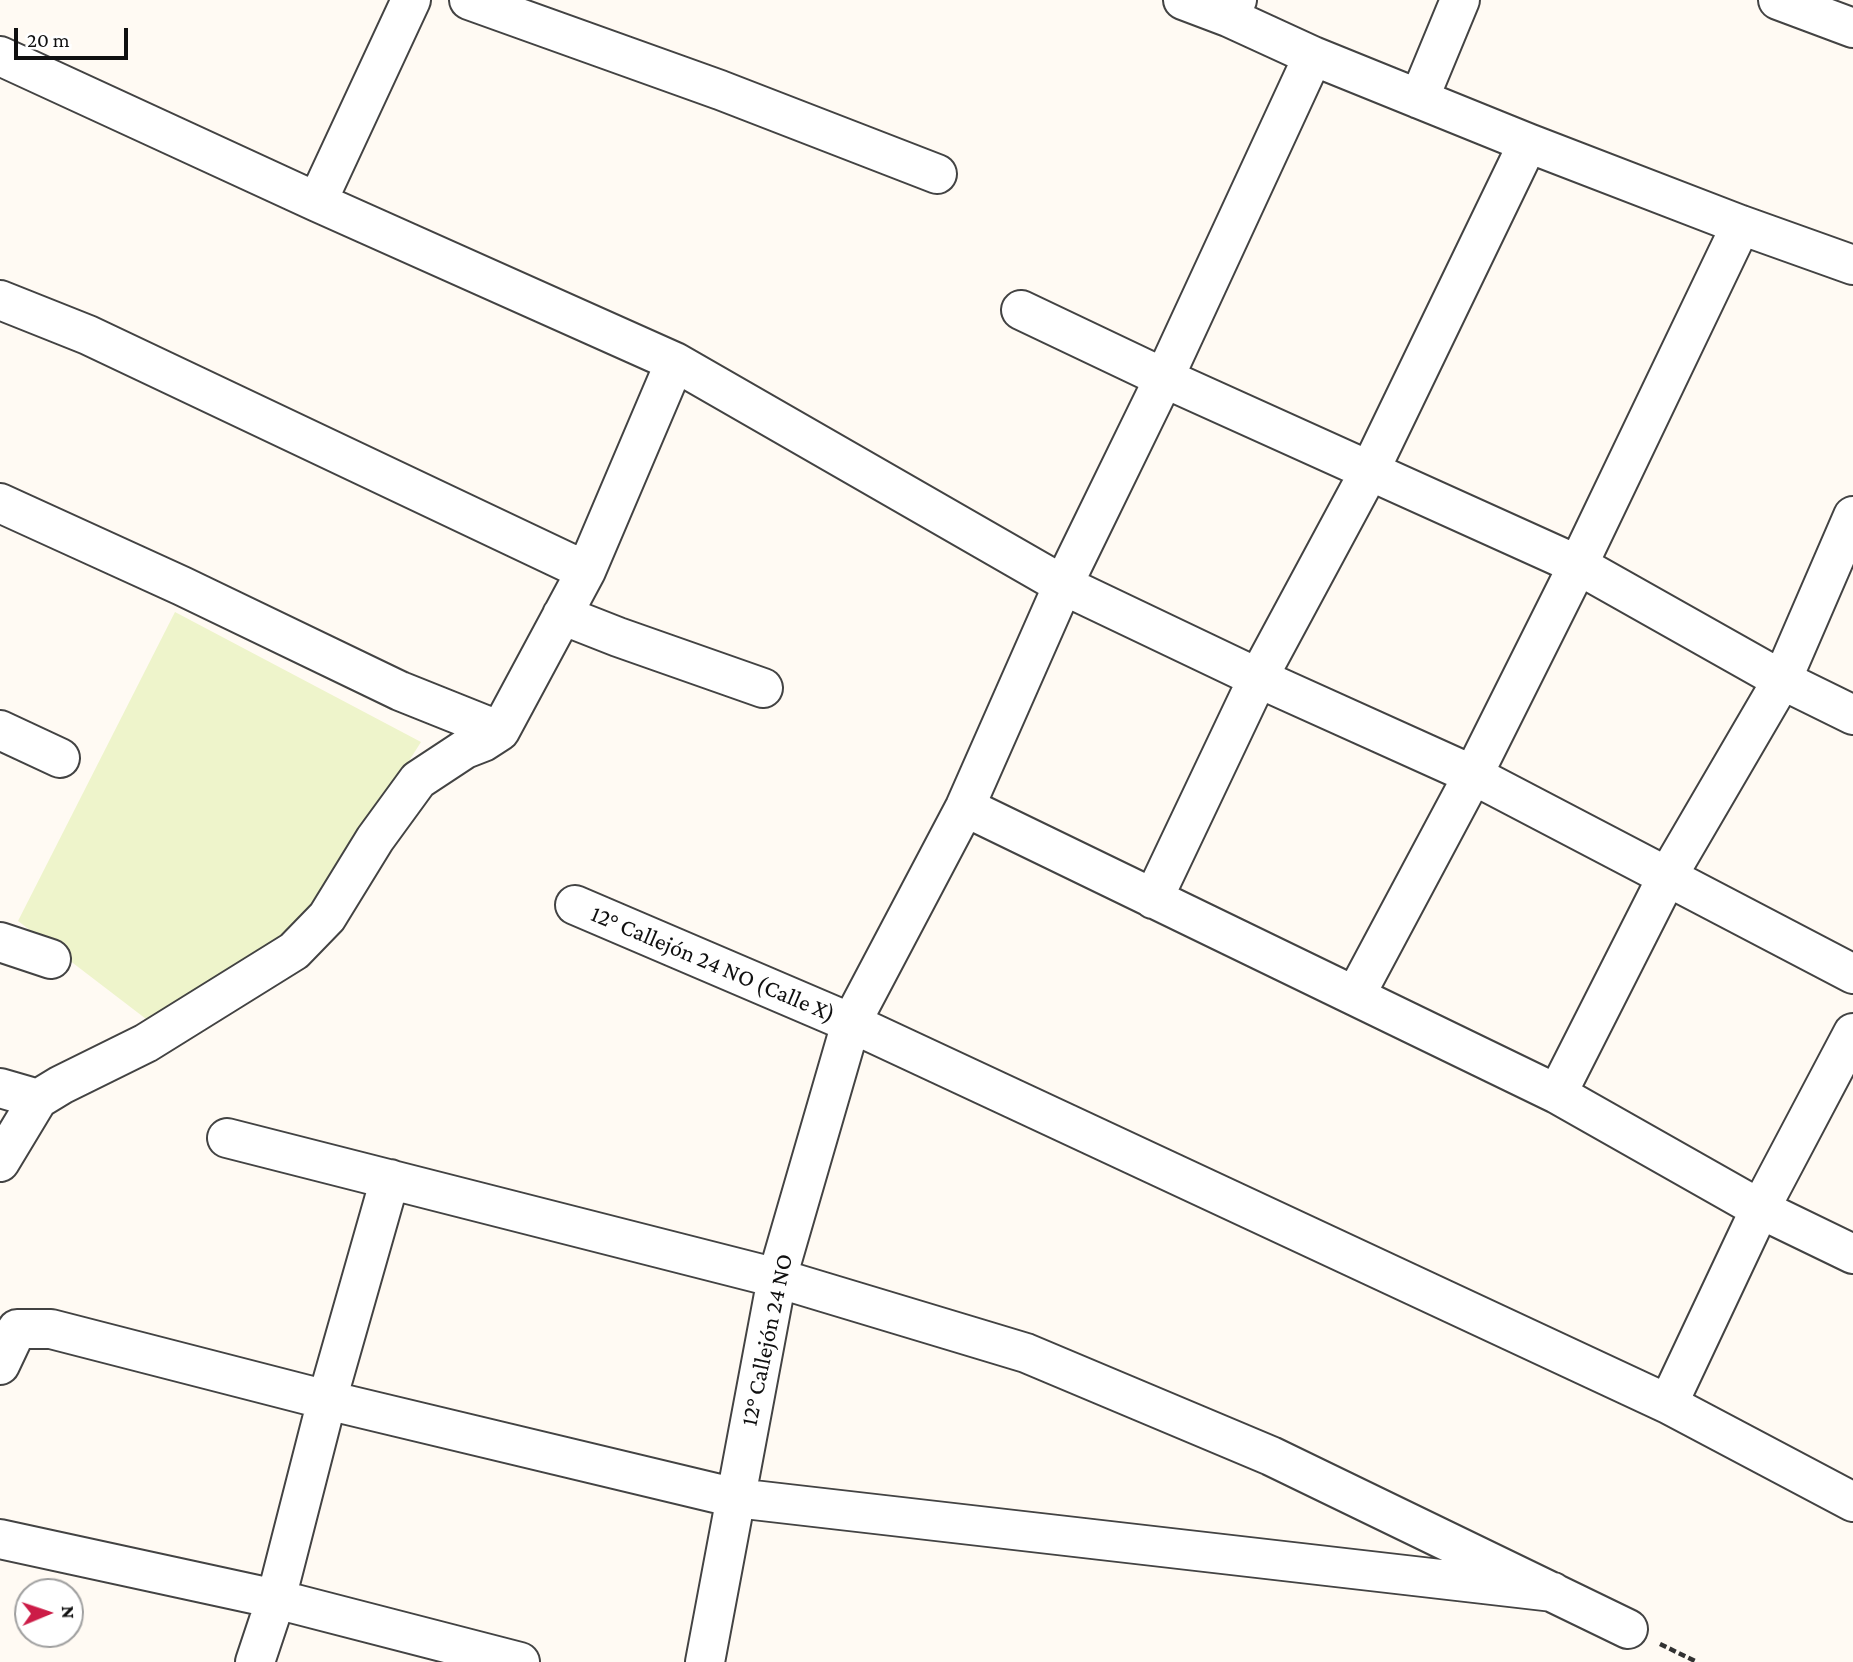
<!DOCTYPE html>
<meta charset="utf-8">
<style>
body{margin:0}
#map{position:relative;width:1853px;height:1662px;overflow:hidden;background:#fffaf3;font-family:"Crimson Pro",serif}
canvas{display:block}
.north{position:absolute;left:14px;top:1578px;width:70px;height:70px;box-sizing:border-box;background:#fff;border:2px solid #9f9f9f;border-radius:50%;rotate:88deg;font-size:19px;font-weight:700;line-height:28px;text-align:center;color:#101010}
.north::after{content:'';display:block;margin:auto;width:24px;height:32px;background:#cc1c47;clip-path:polygon(50% 0,100% 100%,50% 72%,0 100%)}
.scale{position:absolute;left:14px;top:28px;width:114px;height:32px;box-sizing:border-box;border:4px solid #101010;border-top:0;padding-left:9px;font-size:21px;line-height:24px;white-space:nowrap;color:#101010;-webkit-text-stroke:5px #fff;paint-order:stroke}
</style>
<div id="map">
<canvas width="1853" height="1662"></canvas>
<div class="north">N</div>
<div class="scale">20 m</div>
</div>
<script>
const g = document.querySelector('canvas').getContext('2d');
g.lineJoin = 'round';
function fill(path, color) {
  g.fillStyle = color;
  g.fill(path, 'evenodd');
}
function trace(path, color, width, dash) {
  g.strokeStyle = color;
  g.lineWidth = width;
  g.lineCap = dash ? 'butt' : 'round';
  g.setLineDash(dash || []);
  g.stroke(path);
}
function write(font, color, halo, rows, align = 'center') {
  g.font = font + ' "Crimson Pro",serif';
  g.lineWidth = 7;
  g.setLineDash([]);
  g.textBaseline = 'middle';
  g.strokeStyle = halo;
  g.fillStyle = color;
  for (const [text, x, y, turn = 0] of rows) {
    g.save();
    g.translate(x, y);
    g.rotate((+turn || 0) * Math.PI / 180);
    g.textAlign = isNaN(turn) ? turn : align;
    if (halo) g.strokeText(text, 0, 0);
    g.fillText(text, 0, 0);
    g.restore();
  }
}
fill(new Path2D(`
 M175,612L421,742L297,937L150,1022L18,921Z`), '#eef4cb');
const minor = new Path2D(`
 M469,0L720,90L937,174
 M1183,0L1228,17
 M1237,0L1228,17L1313,56L1528,143L1741,225L1853,265
 M1778,0L1853,28
 M0,56L317,202L675,362L1063,585L1258,678L1473,775L1853,974
 M1313,56L1164,378L1063,585L965,807L851,1023L1668,1404L1853,1502
 M1419,99L1460,0
 M317,202L411,0
 M0,300L88,335L586,571
 M1021,310L1164,378L1578,565L1782,680L1853,715
 M0,503L182,586L400,691L500,731
 M562,615L618,637L763,688
 M0,730L60,758
 M965,807L1557,1094L1760,1209L1853,1254
 M1153,899L1258,678L1370,470L1528,143
 M575,905L851,1023L777,1278L705,1662
 M0,942L51,959
 M1355,996L1473,775L1578,565L1741,225
 M0,1088L38,1099
 M1557,1094L1667,877L1782,680L1853,516
 M227,1138L777,1278L1026,1353L1271,1456L1628,1629
 M0,1162L38,1099L61,1085L146,1043L294,951L327,917L375,839L418,780L465,749L483,742L500,731L586,571L675,362
 M0,1365L17,1329H51L327,1400L736,1498L1553,1592
 M1668,1404L1760,1209L1853,1033
 M0,1539L276,1599L520,1662
 M255,1662L276,1599L327,1400L390,1179`);
trace(minor, '#434343', 42);
trace(new Path2D(`
 M1660,1644L1697,1662`), '#323232', 4.5, [7, 3.5]);
trace(minor, '#fff', 38);
write('24px', '#101010', '#fff', [
 ["12° Callejón 24 NO (Calle X)",713,964,23],
 ["12° Callejón 24 NO",767,1340,-78]
]);
</script>
